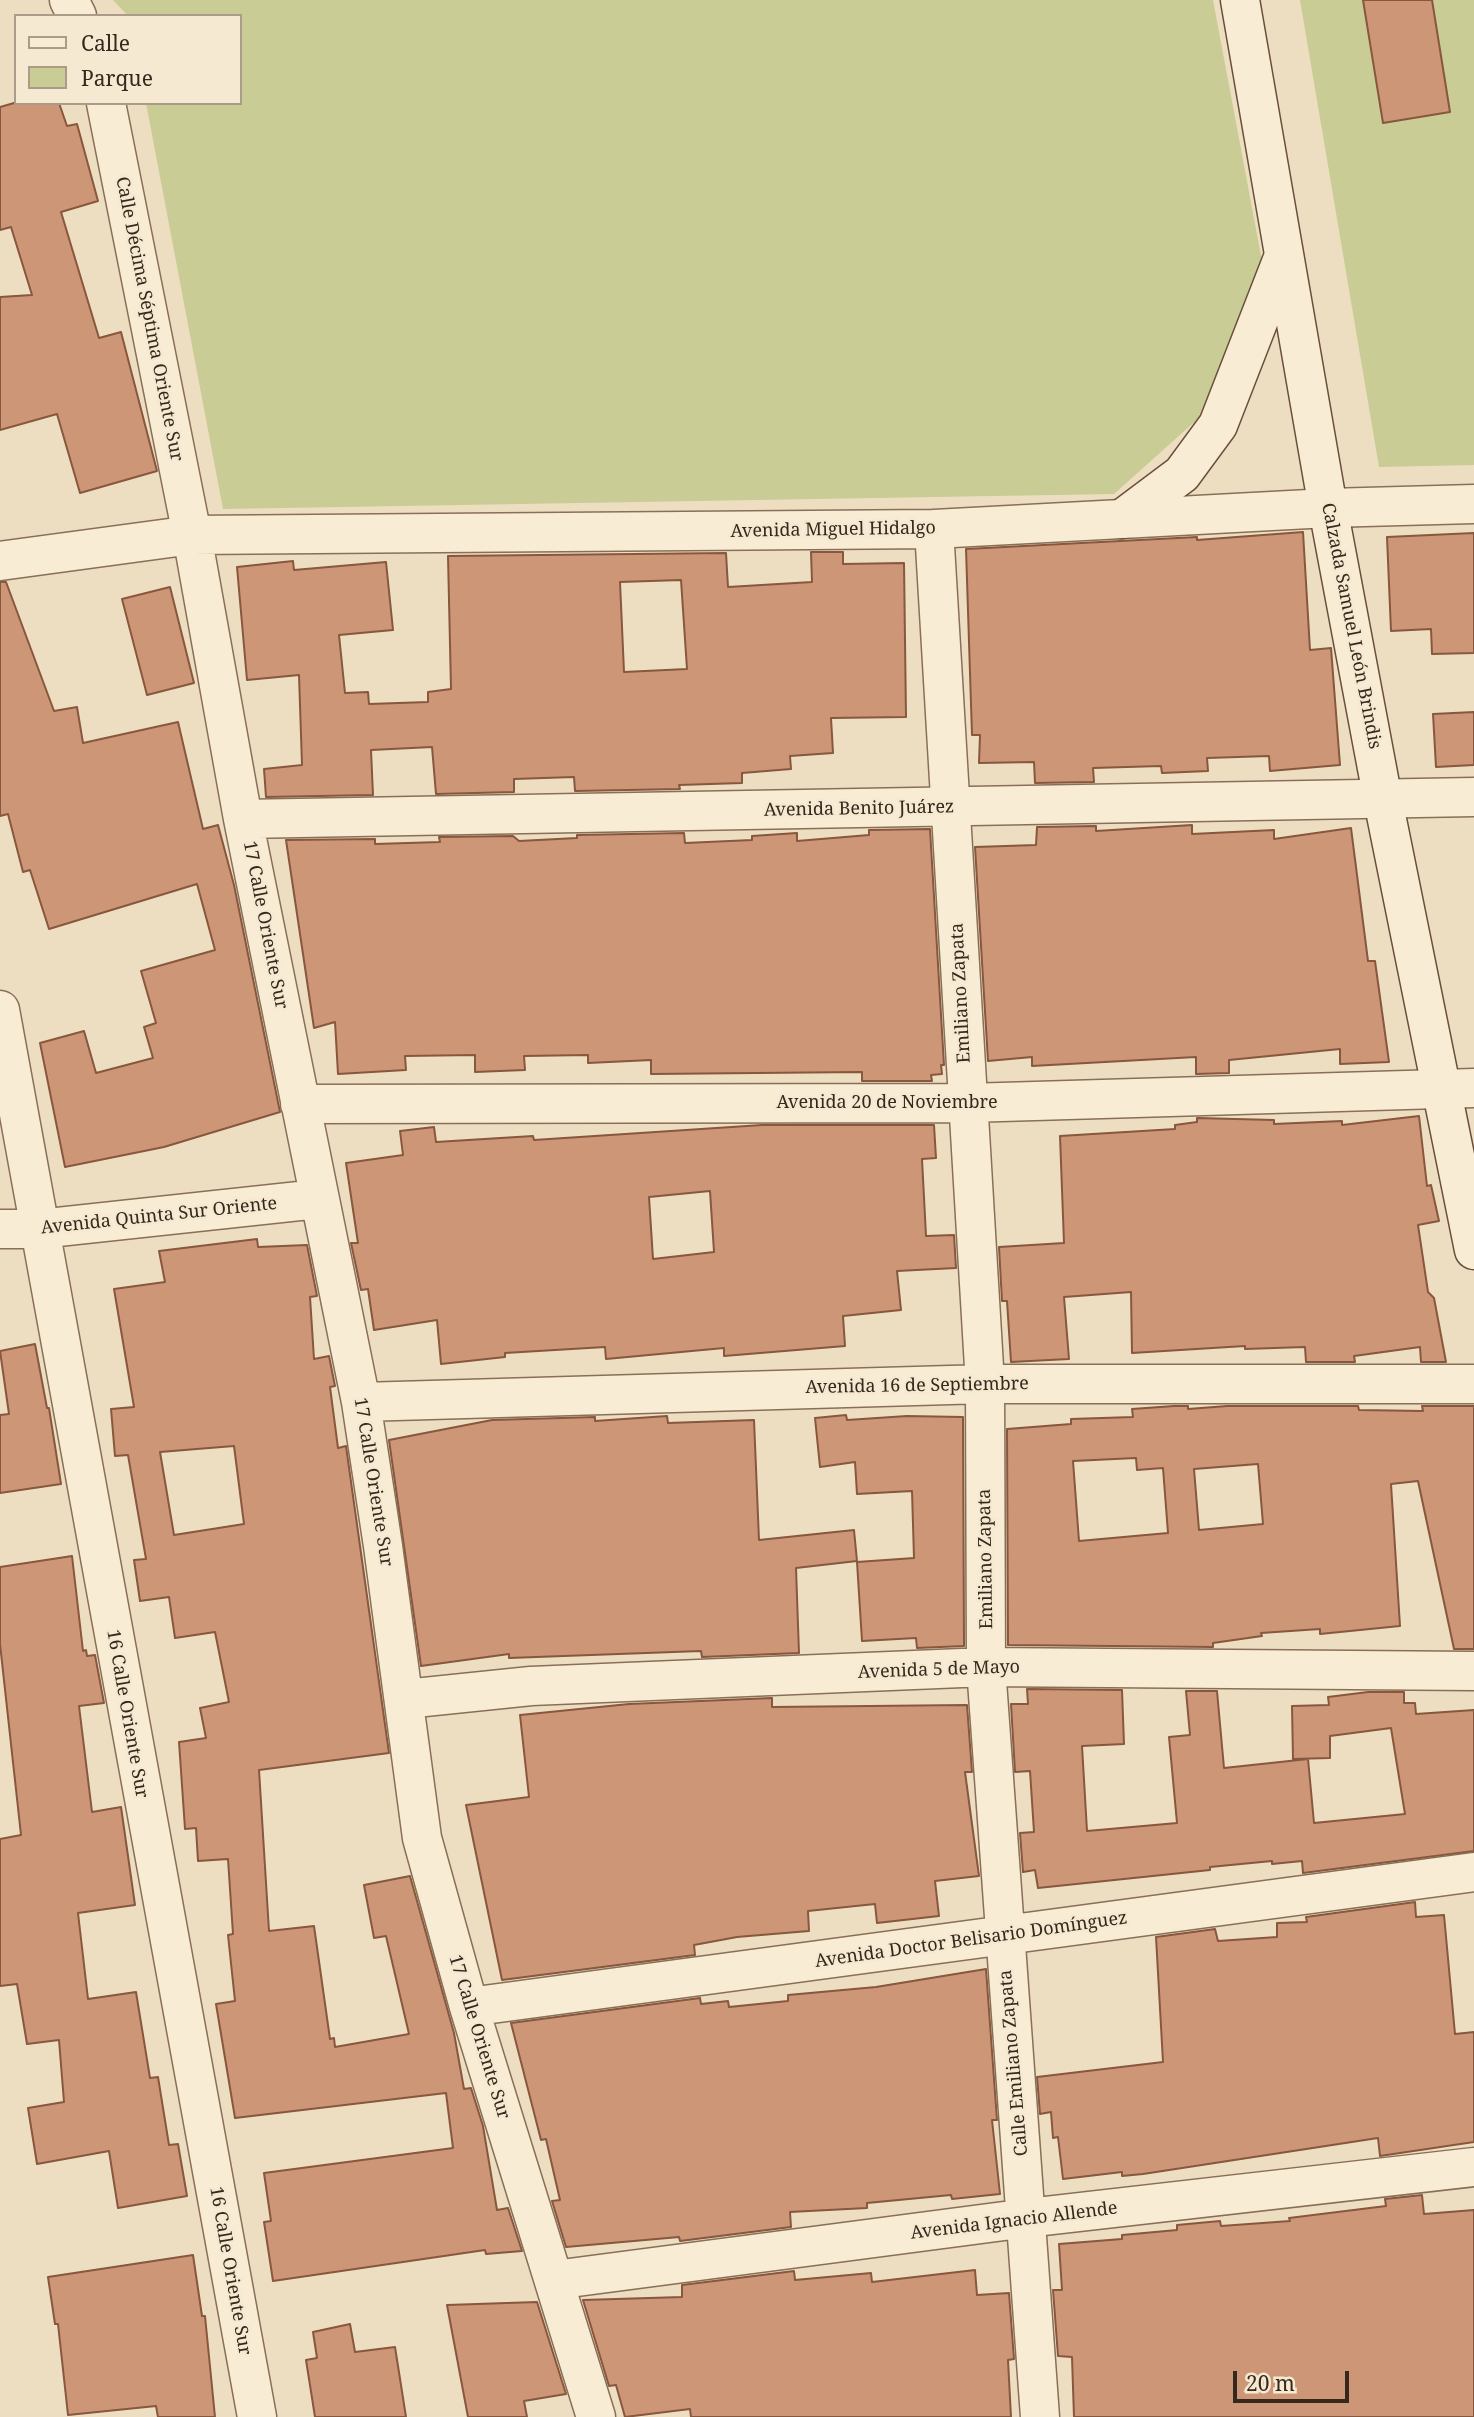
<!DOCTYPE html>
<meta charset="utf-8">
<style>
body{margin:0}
#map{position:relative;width:1474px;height:2417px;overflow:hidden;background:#eedec1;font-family:"Noto Serif",serif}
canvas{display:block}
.legend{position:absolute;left:14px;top:14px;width:228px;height:91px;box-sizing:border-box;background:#f6e9d1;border:2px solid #aa9c89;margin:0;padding:9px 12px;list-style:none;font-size:21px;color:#37281d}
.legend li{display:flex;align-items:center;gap:14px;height:35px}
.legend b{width:35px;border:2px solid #aa9c89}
.scale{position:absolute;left:1233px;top:2371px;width:116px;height:32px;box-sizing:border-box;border:4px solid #37281d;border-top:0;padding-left:9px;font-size:21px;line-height:24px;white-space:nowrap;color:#37281d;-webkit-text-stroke:5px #f6e9d1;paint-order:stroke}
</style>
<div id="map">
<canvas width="1474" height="2417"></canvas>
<ul class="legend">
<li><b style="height:9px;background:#f9ecd4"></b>Calle</li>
<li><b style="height:19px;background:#c9cc95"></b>Parque</li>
</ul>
<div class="scale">20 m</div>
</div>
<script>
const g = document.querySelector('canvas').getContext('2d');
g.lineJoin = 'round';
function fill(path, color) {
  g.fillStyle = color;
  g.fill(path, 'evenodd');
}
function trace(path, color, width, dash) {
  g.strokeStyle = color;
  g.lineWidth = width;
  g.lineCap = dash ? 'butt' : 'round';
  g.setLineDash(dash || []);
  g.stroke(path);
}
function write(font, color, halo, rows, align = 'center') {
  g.font = font + ' "Noto Serif",serif';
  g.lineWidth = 5;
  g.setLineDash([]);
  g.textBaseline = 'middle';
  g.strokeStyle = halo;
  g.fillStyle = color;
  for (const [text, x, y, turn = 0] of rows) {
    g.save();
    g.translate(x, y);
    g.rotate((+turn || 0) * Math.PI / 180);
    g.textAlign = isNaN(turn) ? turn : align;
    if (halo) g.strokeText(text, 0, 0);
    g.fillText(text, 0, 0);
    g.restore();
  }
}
fill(new Path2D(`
 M113,0H1213L1262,261L1200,417L1114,494L223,509L146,103H240V16H128Z
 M1300,0H1474V465L1379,467Z`), '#c9cc95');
const building = new Path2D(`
 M1363,0H1432L1450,112L1383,123Z
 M14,103H59L67,126L77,124L98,201L61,212L99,338L121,332L157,471L80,493L57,414L0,430V297L32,295L11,227L0,230V107Z
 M1303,532L1310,650L1331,648L1340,765L1270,771L1269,756L1207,758L1208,771L1162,773L1161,766L1093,768L1094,782L1035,783L1034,762L979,763L980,735H972L966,549L1197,537V540Z
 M1474,533V653L1432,654L1431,629L1391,631L1387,537Z
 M811,552H843V564L904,563L906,717L831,718L833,753L790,756L791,769L742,773V783L679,785L680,789L575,791L574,777L514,779V792L436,794L432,747L371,750L373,795L266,797L264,769L302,765L299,675L247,680L237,567L293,561L294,570L386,562L393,630L339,635L345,693L368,692L369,704L428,702V692L451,689L448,556L726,553L728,587L812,582ZM681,580L687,669L624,672L620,582Z
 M0,582H6L54,711L77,707L83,743L178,722L203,829L218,825L234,885L280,1112L164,1147L65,1167L40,1043L84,1031L96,1073L153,1058L144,1027L156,1023L141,971L215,950L197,884L49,929L30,870L23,872L8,814L0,816Z
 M170,587L194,683L147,695L122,599Z
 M1474,712V765L1436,767L1433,714Z
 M1192,825V834L1274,830V839L1351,828L1368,961H1375L1389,1062L1340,1064V1049L1229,1060V1073L1196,1074V1057L1032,1066V1057L988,1061L975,847L1036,845L1037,827L1096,826V831Z
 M930,829L944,1065H941L942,1074L931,1075L932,1081H862V1072L651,1074V1060L588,1063V1055L524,1056L525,1070L475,1072V1055L405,1056L406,1070L338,1074L335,1022L314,1028L286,840L375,839V844L440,842L439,837L513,836L519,841L577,838V835L684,833L685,843L752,840V836L797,833V841L869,835V830Z
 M1419,1116L1427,1186L1431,1185L1439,1221L1418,1225L1428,1292L1434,1298L1446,1362H1421L1420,1347L1354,1356L1355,1362H1306L1305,1347L1245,1349V1346L1132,1353L1131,1292L1064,1297L1069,1359L1011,1362L1007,1301H1002L999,1247L1064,1243L1060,1136L1175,1129V1125L1197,1122V1118L1274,1120V1124L1342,1121V1125Z
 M762,1125H934L936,1158L922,1159L926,1236L954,1235L956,1268L897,1271L901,1310L843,1316L845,1346L724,1356V1348L606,1359L605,1347L505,1353V1357L441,1364L437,1320L374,1330L368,1289L361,1290L351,1243H358L346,1163L403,1155L400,1131L434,1127L436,1142L533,1136L534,1140ZM710,1191L714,1252L653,1259L649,1197Z
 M257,1239L258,1247L307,1245L317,1296L310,1297L314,1359L329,1356L335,1386L330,1387L338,1448L346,1446L389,1753L259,1770L269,1931L314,1926L330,2039L334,2038L335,2047L409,2034L386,1936L374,1938L364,1885L410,1876L454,2033L464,2089L471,2088L483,2126L497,2210L508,2208L522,2251L486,2254L485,2250L273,2281L264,2222L271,2221L264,2173L453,2148L446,2093L235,2118L216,2004L235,2001L228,1935L233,1934L228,1859L198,1861L196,1828L185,1829L179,1742L206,1738L200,1708L229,1702L215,1632L175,1638L169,1597L140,1601L134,1560L146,1559L128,1455L115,1456L111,1409L134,1407L114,1289L165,1282L159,1251ZM234,1446L244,1524L174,1535L160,1452Z
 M35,1344L47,1408H49L61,1484L0,1493V1415L9,1414L0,1351Z
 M1174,1406H1188V1409L1227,1406H1358L1359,1410L1423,1411L1422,1406H1474V1649H1454L1418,1481L1391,1484L1400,1626L1320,1634V1629L1261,1633L1262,1636L1213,1643V1647L1008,1645L1007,1429L1071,1424V1419L1133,1417L1132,1409ZM1136,1458L1137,1470L1163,1468L1168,1533L1079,1541L1073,1461ZM1258,1464L1263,1524L1199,1530L1194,1469Z
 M846,1415L847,1420L907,1416L963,1417L964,1646L917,1648L916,1638L862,1641L857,1562L914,1558L912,1491L857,1494L855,1462L820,1467L815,1418Z
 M667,1416L668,1423L754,1420L759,1540L854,1530L857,1561L796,1568L799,1653L702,1657L701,1651L509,1658V1654L421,1666L389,1440L492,1420L595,1417V1421Z
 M72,1556L83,1651L86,1650L87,1656L95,1655L104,1703L79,1706L92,1812L121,1807L135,1905L78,1913L88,1999L136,1992L150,2078L158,2077L169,2145L178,2144L187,2196L118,2208L109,2151L37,2164L28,2108L64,2102L59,2040L27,2044L17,1984L0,1986V1839L21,1835L0,1644V1567Z
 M1027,1689L1122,1690L1124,1744L1082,1746L1087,1831L1177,1823L1169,1737L1190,1735L1186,1691H1217L1224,1768L1308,1759L1314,1823L1405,1814L1391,1728L1330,1736V1758L1293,1759L1292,1706L1329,1705L1328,1697L1368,1692H1404V1703H1415L1416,1714L1474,1710V1851L1303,1873L1302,1861L1272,1864V1861L1210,1867V1870L1038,1888L1035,1870L1023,1872L1020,1833L1034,1832L1030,1771L1015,1772L1011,1704H1028Z
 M772,1698V1707L967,1705L972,1772H965L979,1876L935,1881L939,1916L877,1923L875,1904L808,1911L809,1931L737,1937L694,1945L695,1955L502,1980L466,1805L529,1797L520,1715L629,1704Z
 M1415,1902L1416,1917L1444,1915L1455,2034L1474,2032V2142L1380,2156L1378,2138L1143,2174L1122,2176V2172L1063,2179L1058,2137L1053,2138L1051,2112L1040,2114L1037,2077L1163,2062L1156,1937L1215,1929L1218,1941L1277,1937V1923L1307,1922L1306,1917Z
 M986,1969L997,2120H992L1000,2194L952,2199L951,2195L867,2203V2208L790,2212L791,2227L680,2241L679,2237L566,2247L552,2201L560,2200L546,2139L541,2140L511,2023L700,1998L701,2004L728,2001L729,2007L788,2001V1995L876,1987Z
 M1422,2195L1424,2214L1474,2210V2417H1074L1072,2357L1058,2356L1053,2290H1062L1059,2244L1122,2239V2235L1177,2230V2225L1220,2221L1221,2226L1290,2221L1289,2218L1386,2206L1385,2199Z
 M193,2255L202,2316H205L215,2417H158L156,2406L68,2415L58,2324H55L48,2277Z
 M975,2270L977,2295L1009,2293L1014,2359L1008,2360L1011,2417H691L690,2409L625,2417L616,2385L609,2386L583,2300L682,2297V2285L794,2271L795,2280L871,2273L872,2282Z
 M537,2302L566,2394L524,2401L527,2417H468L447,2305Z
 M350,2324L355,2352L395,2347L406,2417H315L306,2360L317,2358L313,2332Z`);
fill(building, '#cd9676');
trace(building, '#87573e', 2);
const street = new Path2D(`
 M69,0L77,16
 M106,103L192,535L243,819L361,1402L383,1546L422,1838L469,2007L596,2417
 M934,529L985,1384L986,1667L1040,2417
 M0,561L192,535L934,529L1328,508L1474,504
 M243,819L1474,797
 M0,1010L257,2417
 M300,1104L967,1103L1474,1088
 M0,1229H39L318,1199
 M361,1402L985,1384H1474
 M405,1699L531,1686L986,1667L1474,1671
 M469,2007L1474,1872
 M554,2280L1027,2218L1474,2167`);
const secondary = new Path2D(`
 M1240,0L1328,508L1383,800L1474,1250
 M1122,519L1182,474L1218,425L1283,258`);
trace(street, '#886f58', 41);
trace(secondary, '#69503c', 41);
trace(street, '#f9ecd4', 38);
trace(secondary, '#f9ecd4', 38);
write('18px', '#37281d', '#f6e9d1', [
 ["Calle Décima Séptima Oriente Sur",149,319,79],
 ["Avenida Miguel Hidalgo",833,530,-1],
 ["Calzada Samuel León Brindis",1351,626,79],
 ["Avenida Benito Juárez",859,809,-1],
 ["17 Calle Oriente Sur",265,925,79],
 ["Emiliano Zapata",961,993,-93],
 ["Avenida 20 de Noviembre",887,1103],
 ["Avenida Quinta Sur Oriente",159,1216,-6],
 ["Avenida 16 de Septiembre",917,1386,-1],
 ["17 Calle Oriente Sur",373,1482,81],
 ["Emiliano Zapata",986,1559,-91],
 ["Avenida 5 de Mayo",939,1670,-2],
 ["16 Calle Oriente Sur",127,1714,80],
 ["Avenida Doctor Belisario Domínguez",971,1940,-8],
 ["17 Calle Oriente Sur",479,2037,73],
 ["Calle Emiliano Zapata",1014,2063,-95],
 ["Avenida Ignacio Allende",1014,2221,-7],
 ["16 Calle Oriente Sur",230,2271,80]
]);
</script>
